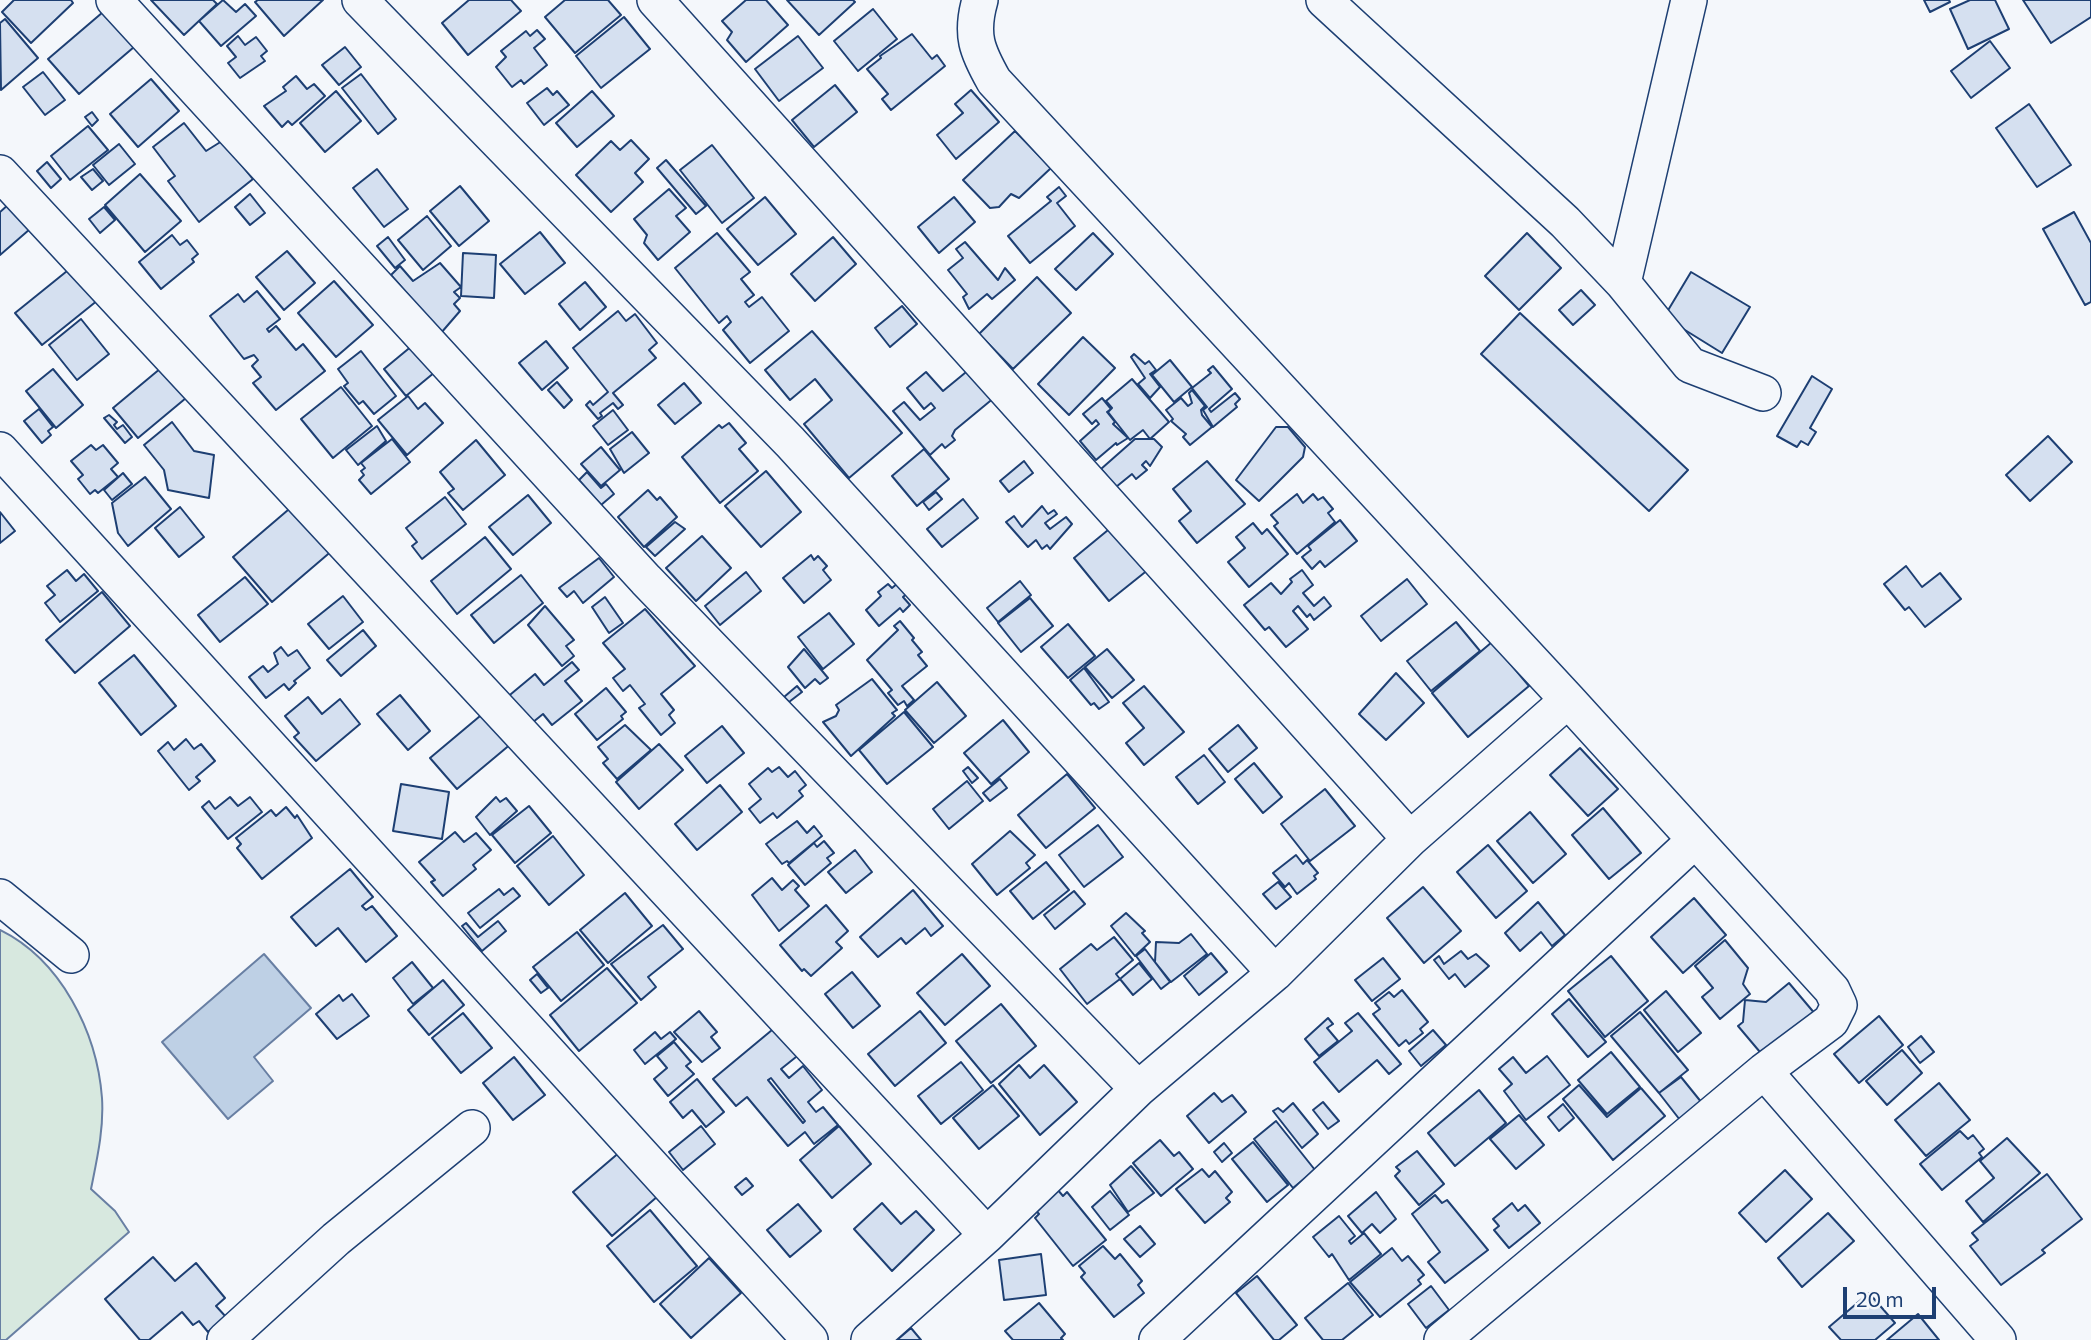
<!DOCTYPE html>
<style>
body{margin:0}
#map{position:relative;width:2091px;height:1340px;overflow:hidden;background:#f4f7fb;font-family:Commissioner,sans-serif}
canvas{display:block}
.scale{position:absolute;left:1843px;top:1287px;width:93px;height:32px;box-sizing:border-box;border:4px solid #1d3f73;border-top:0;padding-left:9px;font-size:21px;line-height:24px;white-space:nowrap;color:#1d3f73;-webkit-text-stroke:5px #f4f7fb;paint-order:stroke}
</style>
<div id="map">
<canvas width="2091" height="1340"></canvas>
<div class="scale">20 m</div>
</div>
<script>
const g = document.querySelector('canvas').getContext('2d');
g.lineJoin = 'round';
function fill(path, color) {
  g.fillStyle = color;
  g.fill(path, 'evenodd');
}
function trace(path, color, width, dash) {
  g.strokeStyle = color;
  g.lineWidth = width;
  g.lineCap = dash ? 'butt' : 'round';
  g.setLineDash(dash || []);
  g.stroke(path);
}
const green = new Path2D(`
 M0,930C61,960 97,1032 102,1098C104,1129 97,1159 91,1189L115,1211L129,1232L6,1340H0Z`);
fill(green, '#d7e8df');
trace(green, '#687fa3', 2);
const water = new Path2D(`
 M264,954L311,1008L254,1057L273,1081L228,1119L162,1042Z`);
fill(water, '#bed0e5');
trace(water, '#687fa3', 2);
const building = new Path2D(`
 M14,0H71L73,3L31,43L2,12Z
 M151,0H213L217,4L184,35Z
 M223,0L236,12L245,4L256,16L221,46L199,21Z
 M258,0H323L284,36L255,2Z
 M469,0H511L521,11L468,55L442,23Z
 M565,0H608L621,15L575,53L545,17Z
 M746,0H766L788,25L746,62L727,40L732,32L722,21Z
 M787,0H853L855,2L819,35Z
 M1924,0H1949L1950,2L1930,12Z
 M1970,0H1995L2009,29L1968,49L1950,9Z
 M2023,0H2091V17L2051,43Z
 M873,9L897,39L858,71L834,41Z
 M103,12L134,47L79,94L48,59Z
 M624,17L650,49L601,88L576,56Z
 M5,19L38,58L1,90L0,23Z
 M537,30L545,39L534,48L547,65L524,84L521,80L512,87L496,67L506,57L501,51L526,31L530,36Z
 M912,34L932,59L937,55L945,66L891,110L882,99L888,94L867,69L881,58L880,56Z
 M238,36L245,45L256,37L267,51L261,56L265,61L240,78L228,63L236,57L227,46Z
 M798,36L823,68L779,101L755,69Z
 M1990,41L2010,68L1971,98L1951,71Z
 M345,47L361,67L339,85L322,65Z
 M43,72L65,100L45,115L23,87Z
 M361,74L396,119L378,134L342,88Z
 M296,76L307,89L314,84L325,96L292,125L288,121L282,127L264,106L286,91L283,87Z
 M151,79L179,111L138,147L110,114Z
 M835,85L857,112L814,147L792,120Z
 M547,88L553,95L557,91L569,105L544,125L527,103Z
 M971,90L999,122L956,159L937,135L963,113L955,104Z
 M336,91L361,121L325,152L300,123Z
 M592,91L614,116L577,147L556,123Z
 M2029,104L2071,165L2037,187L1996,128Z
 M92,112L98,120L92,126L85,117Z
 M184,123L206,151L222,141L253,179L199,222L168,181L175,176L153,147Z
 M88,126L108,150L70,180L51,156Z
 M1015,131L1051,168L1019,198L1011,194L999,207L990,208L963,180Z
 M631,140L649,159L635,173L643,182L611,212L576,175L611,141L620,150Z
 M119,144L135,164L109,185L93,165Z
 M712,145L754,198L722,223L680,170Z
 M666,160L706,206L696,214L657,168Z
 M47,162L61,179L51,188L37,171Z
 M93,169L103,181L92,190L81,177Z
 M377,169L408,209L384,227L353,188Z
 M140,174L181,221L145,252L105,205Z
 M460,186L489,221L459,246L430,211Z
 M1059,187L1066,196L1057,203L1075,226L1030,263L1008,236L1051,201L1047,197Z
 M669,189L686,208L676,216L690,232L658,260L644,243L647,235L634,219Z
 M250,194L265,213L250,225L235,207Z
 M765,197L796,234L758,265L727,229Z
 M954,197L975,222L939,253L918,227Z
 M9,204L30,229L0,255V212Z
 M104,207L115,220L100,233L89,219Z
 M2074,212L2091,243V302L2085,305L2043,229Z
 M427,216L451,246L423,270L398,240Z
 M540,232L565,263L525,294L500,264Z
 M717,233L750,272L741,279L754,295L745,302L749,307L762,297L789,331L750,363L723,330L731,322L727,316L719,323L675,268Z
 M1093,233L1113,254L1076,290L1055,269Z
 M1527,233L1561,268L1519,310L1485,276Z
 M172,235L180,245L187,240L198,254L192,259L194,262L161,289L139,262Z
 M388,237L405,260L395,268L377,246Z
 M833,237L856,264L815,301L791,274Z
 M965,242L998,280L1005,268L1015,280L992,299L987,294L969,309L963,297L967,294L948,270L963,258L956,249Z
 M287,251L315,283L284,310L256,277Z
 M463,253L496,255L494,298L461,296Z
 M440,263L461,287L454,292L460,298L454,304L460,311L441,333L391,275L400,266L413,281Z
 M72,267L98,300L42,345L15,313Z
 M1691,272L1750,307L1722,353L1664,317Z
 M1037,277L1071,313L1013,369L979,334Z
 M334,281L373,325L336,357L298,313Z
 M585,282L606,307L580,330L559,304Z
 M1581,290L1595,305L1573,325L1559,310Z
 M257,291L280,319L267,329L269,332L276,326L296,350L303,344L325,371L276,410L253,383L261,377L252,366L258,360L254,355L244,359L210,316L238,294L244,302Z
 M902,306L917,324L890,347L875,328Z
 M618,311L626,321L635,314L657,343L649,350L656,358L613,393L623,405L618,409L613,403L600,413L602,416L598,419L586,405L590,401L593,405L608,392L573,348Z
 M1520,313L1688,470L1649,511L1481,354Z
 M81,319L109,354L77,380L49,345Z
 M812,331L902,433L849,478L804,424L832,400L815,379L790,400L765,370Z
 M1083,337L1115,368L1069,415L1038,384Z
 M546,341L568,368L542,390L519,363Z
 M413,345L435,372L406,396L384,369Z
 M361,351L396,396L374,414L363,401L359,404L344,386L348,383L338,369Z
 M1134,354L1145,364L1149,361L1156,370L1150,374L1160,387L1150,398L1138,384L1145,378L1131,357Z
 M1170,360L1192,387L1174,402L1152,375Z
 M167,363L192,393L138,438L113,408Z
 M1213,366L1232,389L1209,409L1211,412L1235,393L1240,399L1235,404L1237,407L1213,427L1203,410L1207,407L1192,388L1211,373L1208,370Z
 M971,368L995,397L955,430L952,436L955,440L945,448L942,444L930,455L893,411L904,402L920,420L935,408L931,403L924,409L907,388L926,372L943,391Z
 M53,369L83,405L56,428L26,391Z
 M1812,376L1832,389L1810,428L1816,432L1808,445L1801,441L1797,447L1777,436Z
 M1132,379L1169,422L1150,439L1143,430L1130,440L1108,412L1112,408L1106,401Z
 M557,382L572,400L564,408L548,390Z
 M684,383L701,403L675,424L658,405Z
 M341,387L372,426L333,458L301,419Z
 M1192,390L1205,406L1201,410L1202,415L1212,427L1190,445L1183,437L1186,434L1171,421L1173,419L1166,410L1181,398L1188,406L1192,403L1189,393Z
 M408,396L418,409L425,403L443,423L407,455L378,420Z
 M1102,398L1111,409L1107,412L1115,422L1113,424L1128,438L1117,445L1116,443L1096,460L1080,441L1099,424L1096,420L1092,424L1083,414Z
 M39,409L53,427L48,431L51,435L42,443L24,421Z
 M613,410L628,430L608,445L593,426Z
 M109,415L117,422L114,425L117,429L123,425L132,437L125,443L104,418Z
 M172,422L194,451L214,455L209,498L168,490L164,470L144,445Z
 M729,423L746,443L739,449L758,471L720,503L682,457L719,425L722,428Z
 M377,426L386,441L358,465L346,450Z
 M1276,427H1288L1305,447L1303,457L1259,501L1236,480Z
 M632,432L649,453L624,473L610,449Z
 M2048,436L2072,462L2030,501L2006,475Z
 M392,439L410,462L371,494L359,480L364,475L361,471L365,468L361,463Z
 M1135,439H1154L1162,447L1150,466L1146,461L1142,465L1147,470L1136,479L1132,474L1116,487L1101,469Z
 M476,440L505,475L463,510L448,493L454,489L440,472Z
 M91,445L96,450L103,445L118,463L111,469L118,477L98,493L95,490L90,494L78,479L83,475L71,461Z
 M601,447L620,470L601,486L581,464Z
 M924,449L949,479L917,506L892,476Z
 M1024,461L1033,473L1009,492L1000,481Z
 M1207,461L1245,504L1197,543L1179,521L1191,511L1173,489Z
 M766,471L801,512L761,547L725,506Z
 M587,472L601,488L606,484L614,494L601,505L579,480Z
 M123,473L132,484L112,500L104,490Z
 M145,477L171,509L128,546L118,533L112,503Z
 M648,490L657,500L660,497L677,517L644,547L618,517Z
 M936,492L942,499L929,510L923,502Z
 M1297,494L1303,503L1313,494L1318,500L1323,497L1333,509L1328,513L1335,522L1297,554L1274,526L1278,523L1271,515Z
 M528,495L551,523L513,555L489,527Z
 M445,497L466,524L422,559L412,546L417,542L406,528Z
 M963,499L978,518L942,547L927,529Z
 M295,504L334,549L272,602L233,557Z
 M1042,506L1048,514L1054,510L1057,514L1045,523L1050,529L1066,517L1072,524L1050,549L1047,545L1042,549L1036,540L1028,547L1006,522L1014,516L1022,527Z
 M180,507L204,537L179,557L155,528Z
 M0,512L15,531L0,543Z
 M1340,520L1357,541L1325,567L1320,561L1312,569L1302,557L1311,550L1308,546Z
 M1119,521L1154,565L1109,601L1074,558Z
 M675,522L685,529L655,556L646,547Z
 M1253,523L1262,534L1267,529L1288,554L1249,587L1228,562L1245,548L1236,537Z
 M702,536L731,568L696,601L666,568Z
 M485,537L511,569L457,614L431,581Z
 M811,555L814,560L818,556L827,566L823,570L831,580L804,603L783,578Z
 M599,558L614,577L583,603L574,591L567,597L559,588Z
 M1906,566L1922,587L1940,573L1961,599L1925,627L1909,607L1905,610L1884,584Z
 M67,570L76,581L84,574L98,591L60,622L45,603L55,595L47,586Z
 M1302,570L1313,585L1303,593L1314,606L1324,597L1331,606L1314,620L1310,614L1307,617L1298,606L1293,611L1308,629L1286,647L1269,627L1265,630L1244,605L1271,583L1281,594L1292,582L1290,579Z
 M746,572L761,591L720,625L705,606Z
 M521,575L543,603L494,643L471,615Z
 M245,577L268,604L220,642L198,615Z
 M905,577L911,590L903,597L910,605L903,612L900,608L879,626L866,610L881,596L878,592L888,584L892,588Z
 M1407,579L1427,604L1381,641L1361,616Z
 M1020,581L1031,595L998,622L987,608Z
 M102,592L130,626L75,673L46,640Z
 M343,596L363,622L329,649L308,624Z
 M605,597L623,623L609,633L592,607Z
 M1030,598L1053,626L1021,652L998,623Z
 M545,606L574,640L566,646L574,656L562,666L528,625Z
 M645,609L695,666L661,694L674,710L669,715L675,723L661,735L639,708L645,704L630,685L623,691L613,678L625,669L603,643Z
 M829,613L854,644L823,669L798,637Z
 M900,621L914,638L912,640L922,652L918,655L927,666L902,686L914,700L907,706L904,701L898,705L888,693L892,690L867,660L898,630L894,626Z
 M1456,622L1480,651L1431,691L1407,661Z
 M1068,624L1095,656L1068,678L1041,647Z
 M363,630L376,646L341,676L327,660Z
 M1492,642L1529,686L1468,737L1432,693Z
 M281,647L288,656L297,650L310,668L294,681L296,683L289,690L284,684L266,698L249,677L263,666L268,672L278,664L274,653Z
 M804,649L828,678L820,684L815,679L805,688L788,667Z
 M1107,649L1134,680L1112,698L1085,667Z
 M134,655L176,706L141,735L99,683Z
 M572,662L579,670L565,681L582,701L552,725L543,714L527,727L505,699L535,674L544,685Z
 M1084,668L1109,702L1099,709L1094,703L1091,705L1070,680Z
 M1396,673L1424,703L1386,740L1359,714Z
 M872,679L897,710L892,713L895,716L851,756L823,722L836,716L839,710L836,705Z
 M937,682L966,716L934,743L905,710Z
 M797,686L802,692L789,702L784,697Z
 M1144,686L1184,732L1144,765L1126,743L1144,728L1123,703Z
 M606,688L626,712L621,716L623,719L597,740L575,714Z
 M400,695L430,731L408,750L377,714Z
 M308,697L322,714L340,699L360,724L316,761L294,737L299,733L285,716Z
 M486,711L512,743L457,789L430,758Z
 M904,712L933,747L887,784L859,750Z
 M1003,720L1029,752L991,784L964,753Z
 M625,725L651,750L617,779L603,763L608,759L598,747Z
 M1238,725L1257,748L1228,772L1209,749Z
 M722,726L744,753L707,783L685,756Z
 M186,739L194,749L201,744L215,761L196,777L200,781L189,790L158,751L168,742L174,750Z
 M659,744L683,770L639,809L616,782Z
 M1580,748L1618,789L1588,816L1550,775Z
 M1204,755L1225,782L1198,804L1176,777Z
 M1254,763L1282,797L1263,813L1235,779Z
 M779,767L788,777L795,771L806,785L799,791L803,796L777,818L773,813L760,823L749,809L761,799L749,784L768,768L772,772Z
 M968,767L978,778L972,783L963,771Z
 M1067,774L1095,808L1046,848L1018,815Z
 M1000,779L1007,788L990,801L983,793Z
 M967,781L983,801L949,829L933,809Z
 M401,784L449,792L442,839L393,831Z
 M720,785L742,812L697,850L675,824Z
 M1325,789L1355,826L1310,861L1281,824Z
 M230,797L238,806L250,797L262,812L228,839L202,807L209,801L215,809Z
 M496,797L500,802L506,798L517,811L490,835L476,817Z
 M529,806L551,833L515,863L492,835Z
 M286,807L295,818L297,815L312,838L262,879L237,848L241,844L236,838L271,810L276,816Z
 M1603,808L1641,853L1609,879L1572,835Z
 M1530,812L1566,854L1533,883L1497,841Z
 M797,821L807,833L814,826L822,836L789,863L787,861L782,864L766,844Z
 M1098,825L1123,857L1084,887L1059,855Z
 M1010,831L1035,855L1026,863L1030,868L997,895L972,864Z
 M455,832L464,842L476,833L491,850L473,865L476,869L443,896L431,882L435,880L419,862Z
 M553,836L584,875L549,905L517,866Z
 M824,841L834,853L827,858L831,863L805,885L788,865L814,843L817,847Z
 M1488,845L1527,891L1496,918L1457,872Z
 M855,850L872,872L846,893L828,872Z
 M1296,855L1303,864L1307,860L1318,873L1314,876L1316,879L1297,894L1289,883L1285,887L1273,873Z
 M1046,862L1069,890L1033,919L1010,891Z
 M350,869L373,897L362,906L366,910L372,906L397,936L366,962L338,928L316,946L291,917Z
 M772,878L782,890L793,880L799,886L795,890L809,906L779,931L752,895Z
 M1278,882L1291,897L1276,909L1263,894Z
 M1423,887L1461,931L1424,963L1387,918Z
 M513,888L520,896L480,928L468,913L499,889L504,895Z
 M913,890L943,926L931,936L925,928L906,944L901,938L878,957L860,937Z
 M1074,891L1085,904L1055,929L1044,915Z
 M625,893L652,926L608,963L580,930Z
 M1694,898L1726,935L1683,973L1651,937Z
 M1538,902L1565,935L1552,946L1541,932L1520,951L1505,933Z
 M826,905L848,931L836,942L842,948L811,976L804,969L802,971L780,945Z
 M1126,913L1145,931L1142,933L1150,942L1135,956L1111,926Z
 M498,921L506,931L482,951L462,926L466,923L478,937Z
 M663,925L683,949L648,977L656,987L641,1000L611,964Z
 M577,932L604,965L561,1001L533,967Z
 M1191,934L1207,954L1171,982L1155,962L1156,942L1179,943Z
 M1114,937L1133,960L1116,974L1120,979L1087,1004L1060,969L1091,944L1097,950Z
 M1725,940L1748,968L1743,984L1750,994L1720,1019L1702,997L1713,988L1695,966Z
 M1145,949L1170,982L1161,989L1136,956Z
 M1461,951L1468,959L1476,954L1489,966L1465,987L1455,974L1449,979L1434,960L1439,956L1444,964Z
 M1211,953L1227,972L1199,995L1184,976Z
 M962,954L990,986L945,1025L917,993Z
 M1611,956L1648,1001L1605,1037L1568,991Z
 M1383,958L1400,979L1372,1001L1355,980Z
 M412,962L433,988L413,1004L393,978Z
 M1139,963L1152,979L1133,995L1120,979Z
 M607,968L637,1003L579,1051L550,1015Z
 M852,972L880,1006L853,1028L825,994Z
 M537,974L548,988L541,993L530,980Z
 M443,980L464,1005L429,1035L408,1010Z
 M1789,983L1816,1015L1765,1058L1738,1026L1743,1022L1745,1000L1766,1002Z
 M1402,990L1428,1022L1420,1029L1423,1033L1409,1044L1406,1040L1399,1046L1373,1014L1380,1009L1375,1003L1389,992L1394,997Z
 M1666,991L1701,1033L1678,1052L1644,1010Z
 M352,994L369,1016L337,1039L316,1014L339,995L343,1001Z
 M1569,999L1606,1042L1588,1057L1552,1014Z
 M1001,1004L1036,1046L991,1083L956,1041Z
 M699,1011L717,1032L711,1037L720,1048L702,1062L674,1032Z
 M920,1011L946,1043L895,1086L868,1054Z
 M1640,1012L1688,1070L1659,1093L1611,1036Z
 M463,1013L492,1048L461,1073L432,1038Z
 M1358,1013L1401,1064L1389,1074L1377,1060L1339,1092L1314,1062L1352,1031L1345,1023Z
 M1879,1016L1903,1045L1859,1083L1834,1054Z
 M1328,1018L1333,1024L1327,1028L1338,1041L1319,1056L1305,1039Z
 M778,1025L801,1053L781,1069L789,1078L803,1066L822,1090L808,1102L816,1112L823,1107L838,1125L814,1144L805,1132L788,1146L747,1097L736,1106L713,1079ZM771,1078L805,1121L803,1123L768,1080Z
 M1433,1030L1446,1045L1421,1066L1409,1051Z
 M655,1032L661,1039L670,1032L676,1039L645,1064L634,1050Z
 M1921,1036L1934,1052L1920,1063L1908,1047Z
 M674,1042L691,1062L686,1066L694,1074L668,1096L654,1079L667,1068L657,1056Z
 M1902,1050L1922,1073L1887,1105L1866,1081Z
 M1611,1052L1640,1087L1607,1114L1578,1080Z
 M1547,1056L1570,1085L1526,1120L1504,1091L1512,1084L1499,1069L1513,1057L1526,1073Z
 M514,1057L545,1095L513,1120L483,1083Z
 M961,1062L983,1090L941,1124L918,1096Z
 M1019,1065L1030,1078L1044,1065L1077,1102L1040,1135L999,1084Z
 M1681,1077L1702,1103L1680,1120L1659,1093Z
 M697,1079L724,1112L706,1127L692,1110L683,1118L670,1102Z
 M1939,1083L1970,1120L1926,1156L1895,1120Z
 M993,1085L1019,1116L979,1149L953,1118Z
 M1579,1085L1607,1117L1641,1088L1665,1116L1613,1160L1563,1099Z
 M1479,1090L1506,1123L1455,1166L1428,1133Z
 M1214,1093L1222,1102L1232,1095L1246,1112L1209,1143L1187,1116Z
 M1323,1102L1339,1121L1328,1129L1313,1110Z
 M1293,1103L1318,1134L1302,1148L1273,1111L1278,1108L1283,1112Z
 M1563,1104L1574,1118L1559,1131L1548,1117Z
 M1519,1115L1544,1145L1516,1169L1490,1139Z
 M1276,1121L1315,1170L1293,1188L1254,1139Z
 M701,1126L715,1144L683,1170L669,1152Z
 M839,1126L871,1164L832,1198L800,1160Z
 M1960,1131L1968,1139L1973,1135L1984,1149L1979,1153L1982,1157L1942,1190L1920,1164Z
 M2007,1138L2040,1173L1983,1222L1966,1201L1994,1178L1980,1161Z
 M1160,1140L1174,1156L1179,1152L1193,1169L1161,1196L1133,1163Z
 M1253,1142L1288,1185L1267,1202L1232,1159Z
 M1224,1143L1232,1153L1222,1162L1214,1152Z
 M628,1145L666,1189L612,1236L573,1192Z
 M1417,1151L1444,1184L1419,1205L1395,1176L1400,1171L1396,1167Z
 M1131,1166L1154,1193L1128,1212L1110,1185Z
 M1202,1169L1209,1177L1215,1171L1232,1192L1226,1198L1230,1202L1205,1223L1176,1189Z
 M1785,1170L1812,1199L1766,1242L1739,1213Z
 M2047,1174L2082,1219L2042,1250L2045,1253L2001,1285L1970,1246L1978,1240L1972,1233Z
 M746,1178L753,1186L742,1195L735,1187Z
 M1051,1182L1063,1196L1067,1192L1106,1240L1073,1266L1035,1218L1039,1214L1027,1201Z
 M1110,1191L1129,1215L1110,1230L1092,1207Z
 M1376,1192L1396,1219L1380,1233L1372,1224L1362,1233L1348,1216Z
 M1435,1195L1442,1203L1447,1200L1488,1250L1445,1283L1428,1262L1440,1252L1412,1214Z
 M882,1203L901,1224L916,1211L934,1230L892,1271L854,1229Z
 M1512,1203L1518,1211L1525,1205L1540,1223L1509,1248L1494,1230L1499,1226L1493,1219Z
 M798,1204L821,1231L790,1257L767,1230Z
 M650,1210L697,1266L654,1302L607,1246Z
 M1828,1213L1854,1241L1802,1287L1778,1258Z
 M1339,1216L1355,1236L1349,1241L1351,1244L1364,1233L1381,1254L1349,1280L1332,1254L1329,1257L1313,1237Z
 M1140,1226L1155,1244L1140,1257L1124,1239Z
 M1103,1246L1115,1259L1120,1254L1142,1281L1138,1285L1144,1293L1114,1317L1081,1277L1085,1273L1079,1266Z
 M1392,1248L1402,1261L1408,1256L1424,1275L1418,1280L1421,1284L1380,1317L1350,1282Z
 M1041,1254L1046,1295L1004,1300L999,1260Z
 M153,1257L175,1281L196,1263L225,1298L216,1306L226,1317L208,1332L199,1321L193,1325L182,1312L149,1340H140L105,1299Z
 M709,1258L741,1293L691,1338L660,1304Z
 M1257,1276L1297,1325L1279,1340H1274L1236,1293Z
 M1348,1283L1373,1315L1342,1340H1323L1305,1318Z
 M1431,1286L1449,1310L1426,1328L1408,1304Z
 M1869,1293L1895,1323L1875,1340H1841L1829,1327Z
 M1039,1303L1065,1334L1061,1338L1063,1340H1013L1005,1331Z
 M1918,1314L1939,1340H1887Z
 M911,1328L921,1340H897Z`);
fill(building, '#d5e0f0');
trace(building, '#1d3f73', 2);
const minor = new Path2D(`
 M114,0L646,580L1138,1089
 M360,0L790,442L1275,973
 M655,0L1410,839
 M980,0C970,35 977,51 994,81L1568,700L1832,990L1839,1005L1831,1021L1764,1071L1442,1340
 M1324,0L1565,222L1623,283L1690,365L1763,393
 M0,173L987,1235
 M1623,283L1689,0
 M0,450L810,1340
 M0,897L71,955
 M1764,1071L1998,1340
 M225,1340L336,1239L472,1128
 M869,1340L987,1235L1138,1089L1275,973L1410,839L1568,700
 M1157,1340L1694,841`);
trace(minor, '#1d3f73', 38);
trace(minor, '#f4f7fb', 35);
</script>
